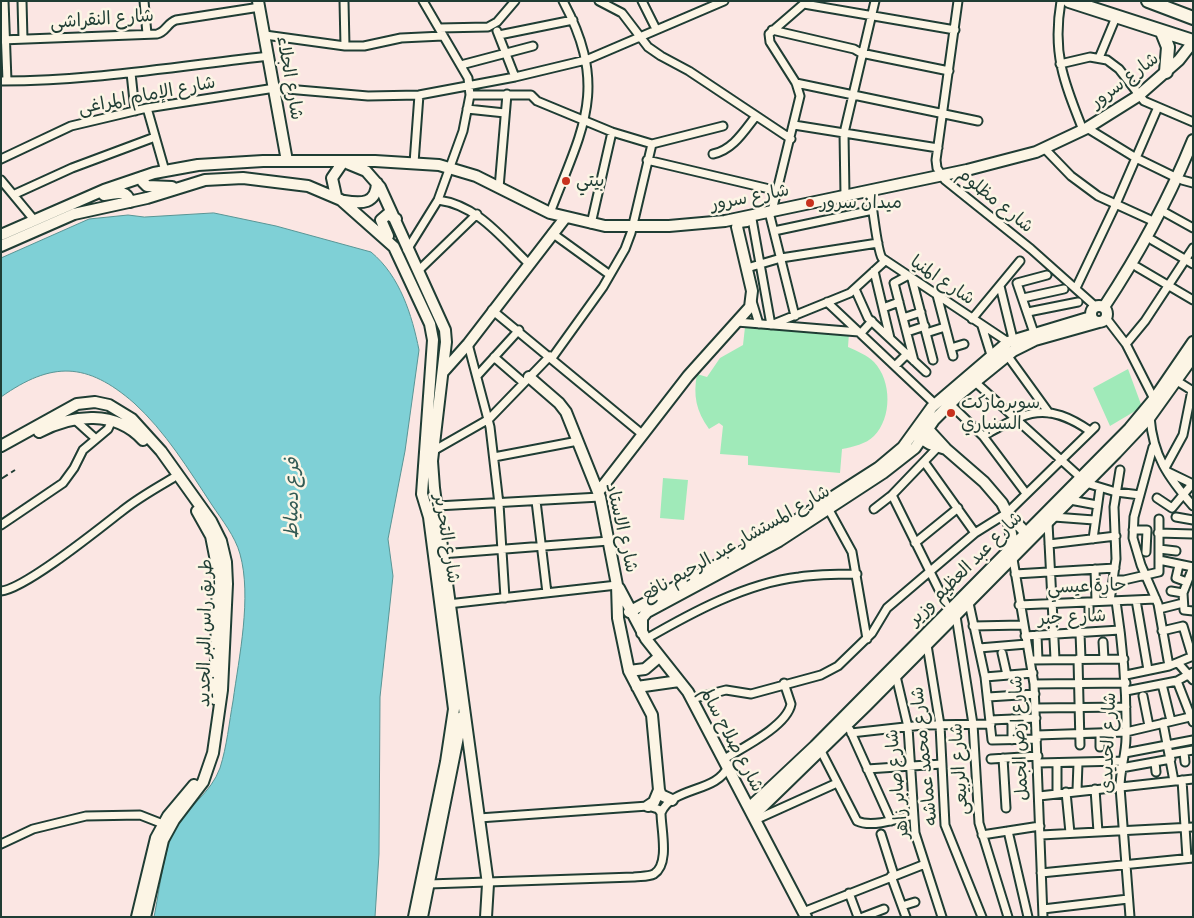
<!DOCTYPE html>
<meta charset="utf-8">
<style>
body{margin:0}
#map{position:relative;width:1194px;height:918px;overflow:hidden;background:#fbe6e3;font-family:Itim,sans-serif}
canvas{display:block}
.frame{position:absolute;inset:0;border:2px solid #1f3d34;pointer-events:none}
</style>
<div id="map">
<canvas width="1194" height="918"></canvas>
<div class="frame"></div>
</div>
<script>
const g = document.querySelector('canvas').getContext('2d');
g.lineJoin = 'round';
function fill(path, color) {
  g.fillStyle = color;
  g.fill(path, 'evenodd');
}
function trace(path, color, width, dash) {
  g.strokeStyle = color;
  g.lineWidth = width;
  g.lineCap = dash ? 'butt' : 'round';
  g.setLineDash(dash || []);
  g.stroke(path);
}
function write(font, color, halo, rows, align = 'center') {
  g.font = font + ' Itim,"Playpen Sans Arabic",sans-serif';
  g.lineWidth = 5;
  g.setLineDash([]);
  g.textBaseline = 'middle';
  g.strokeStyle = halo;
  g.fillStyle = color;
  for (const [text, x, y, turn = 0] of rows) {
    g.save();
    g.translate(x, y);
    g.rotate((+turn || 0) * Math.PI / 180);
    g.textAlign = isNaN(turn) ? turn : align;
    if (halo) g.strokeText(text, 0, 0);
    g.fillText(text, 0, 0);
    g.restore();
  }
}
fill(new Path2D(`
 M745,327L849,333L848,347C857,351 867,355 874,362C892,381 892,418 874,436C866,444 853,447 842,449L840,473L748,465V456L720,454L723,426L719,423L709,429C696,411 693,395 697,374L707,377L720,358L743,345Z
 M1128,369L1142,407L1110,426L1093,388Z
 M663,478L688,480L684,520L660,518Z`), '#a0eab9');
const water = new Path2D(`
 M214,213L276,226L371,252C400,276 412,315 419,350L405,451L388,539L393,576L380,697L379,854L375,917H154C159,893 164,849 175,828C188,806 211,793 220,768C227,746 229,723 233,701C239,657 252,597 240,554C235,536 222,520 212,505C189,470 165,431 134,403C87,362 52,361 1,397V258L89,219L128,215L144,217Z`);
fill(water, '#7fd0d6');
trace(water, '#599595', 1);
const street = new Path2D(`
 M4,1L7,81
 M22,1L23,39
 M144,1L147,34
 M344,1L345,46
 M599,1L622,13L648,47L661,56L689,71L791,139
 M642,1L656,29
 M958,1L936,160L937,168L945,180L1031,249L1095,306
 M1061,1C1052,54 1064,82 1083,130
 M804,4L955,30
 M439,28L488,27L497,22L515,1
 M772,30L854,49L861,53L949,71
 M497,31L515,77
 M265,35L345,46H364L401,38L443,36
 M499,35L573,20
 M1,40L157,34C166,32 167,23 176,20L260,7
 M1099,58L1116,17
 M1060,64L1090,57L1107,60L1119,69L1144,101L1193,122
 M461,65L533,46
 M131,73L135,111
 M1,81C91,81 180,66 269,56
 M796,83L978,121
 M470,95H531L537,101L612,132L652,144L723,126
 M147,108L165,171
 M467,109L505,113
 M794,125L938,148
 M1087,128L1136,158L1177,178
 M1044,148L1071,176L1098,196L1155,222
 M713,154C733,150 744,131 756,116
 M1,159L71,126L147,108L275,88L368,96L419,95L515,77L586,60L724,1
 M647,160L778,191
 M414,163L419,95
 M1,180L35,221
 M1182,180L1193,183
 M499,188L507,94
 M870,190C872,202 877,251 882,258L1008,342
 M15,194L72,168L155,137
 M845,195L844,133L875,1
 M438,200C477,205 501,237 528,263
 M772,211L800,96L796,83L770,42L769,34L807,1
 M769,212L795,316
 M550,213C582,129 610,89 563,1
 M1166,213L1193,228
 M752,219L771,325L850,293L885,261
 M591,224L612,132
 M774,231L873,210
 M552,233L610,275
 M1152,240L1193,264
 M407,250L438,200L463,131L470,95L468,78L423,1
 M1137,267L1193,300
 M747,268L781,258L878,243
 M418,271L477,214
 M874,271L890,338
 M907,276L894,283L914,361
 M912,279L933,360
 M1000,286L1013,339
 M1076,288L1116,204L1158,107
 M855,289L868,318L926,372
 M937,295L953,356
 M1023,298L1064,289
 M752,301L759,324
 M827,302L935,404
 M883,308L899,302
 M492,310L642,434
 M1028,312L1078,302
 M903,318L921,312
 M1106,318L1126,344L1154,399
 M972,319L1020,261
 M737,322L859,332
 M982,326L991,355
 M907,332L925,326
 M861,333L872,321
 M926,333L945,327
 M1034,333L1017,283L1047,275
 M468,344L490,427L499,504L505,598
 M1126,344L1145,321L1193,248
 M951,348L964,344
 M1007,355L1049,413
 M494,357L524,383
 M552,358L603,287L625,249L631,233L652,144
 M895,366L907,354
 M477,376L519,330
 M974,381L1080,477
 M1177,381L1193,391
 M950,404L983,436L1025,492
 M1150,417C1153,456 1168,477 1193,506
 M75,420L96,439
 M983,436C1026,412 1045,400 1090,431
 M1153,447L1134,517L1133,538L1141,565L1158,604L1169,666
 M433,451L489,419L550,356
 M494,457L578,441
 M925,463L975,533
 M1165,468L1183,435L1192,390
 M1168,472L1193,484
 M1086,483L1116,492L1140,495
 M892,495L949,610
 M1157,498L1172,508L1193,483
 M1070,500L1097,505
 M536,501L547,593
 M437,506L600,497
 M874,509L892,495L938,447
 M829,510L852,552L867,639
 M1054,517L1094,520
 M1176,517L1193,520
 M1048,523L1055,659
 M1,525L63,483L74,468L83,450L108,429L112,420
 M1133,530H1147L1146,552
 M1158,533L1193,534
 M1093,539L1100,488
 M915,543L958,508
 M1049,544L1116,536
 M1159,549L1176,551
 M441,554L609,541
 M1013,559L1034,684L1043,917
 M1159,560L1193,567
 M1179,565L1176,578L1187,582
 M1193,567L1183,593L1184,610L1193,611
 M1095,569L1096,601
 M1015,574L1115,568
 M1113,580H1124L1159,572V519
 M1,591C25,589 100,528 122,511C138,498 156,488 173,478
 M1171,591L1183,593
 M1136,600L1148,670
 M1110,601L1116,559L1114,507L1120,470
 M1116,601C1123,647 1127,691 1126,738C1126,754 1120,770 1120,787L1130,917
 M1089,602V612
 M969,603L985,677L992,740L1037,739
 M448,604L617,585
 M1019,605L1156,599
 M1159,609L1183,603
 M956,616L973,724L979,823L1008,917
 M973,626L1023,625
 M1162,631L1183,626L1192,656
 M1080,633L1081,659
 M1037,635L1038,660
 M1025,636L1120,630
 M646,639C691,613 746,583 799,577C818,574 838,574 857,574
 M1103,642L1104,659
 M927,645L940,725L945,825L982,917
 M979,648L1027,644
 M1002,653L1007,675
 M1078,659L1080,745
 M1030,660L1124,659
 M1178,663L1193,680
 M1126,675L1169,666L1193,656
 M896,676L908,727L915,833L942,917
 M985,677L1033,673
 M1177,681L1193,722
 M1034,684L1126,683
 M1162,684L1171,721
 M1126,691L1177,681L1193,672
 M1143,696L1149,726
 M988,697L1035,694
 M691,699L726,690L751,694L821,675L838,666L872,633L887,608L975,533L1007,513L1095,427
 M1036,708L1126,707
 M1012,719V740
 M990,720L1036,718
 M1163,723L1174,781
 M850,730L891,821
 M851,733L923,725L991,724
 M1100,733V747
 M1037,735L1126,732L1190,717
 M821,751L857,821C872,828 898,819 913,815
 M1184,752L1185,762
 M1125,753L1193,740
 M1170,754L1193,750
 M1003,758L1006,808
 M724,759C742,748 787,726 791,704L784,683
 M991,759L1038,756
 M1155,762L1156,772
 M1038,763L1122,761
 M1121,768L1171,759
 M867,769L942,764
 M1182,780L1187,858
 M1095,789L1098,832
 M1077,790L1078,763
 M1066,792L1070,833
 M1057,793V763
 M1039,796L1193,779
 M479,818L648,806L658,809L661,813
 M755,820L837,783
 M1008,831L1028,917
 M881,834L894,875
 M982,835L1040,826
 M1041,835L1193,827
 M1,844L33,829L86,816L140,815L163,824
 M1041,873L1193,858
 M891,876L906,917
 M429,884L634,877C640,876 648,877 654,874C670,864 661,829 661,813C672,786 718,793 728,766
 M849,893L858,917
 M902,906L915,902
 M1043,909L1128,899
 M803,912L925,864
 M863,917L884,909`);
const secondary = new Path2D(`
 M258,1L287,161
 M349,164L366,171L380,187L445,330L446,342L432,461L434,488L488,884L486,917
 M142,177L143,182L147,186L172,187
 M104,195C116,194 126,188 130,202
 M336,196L332,178L343,162
 M344,201C362,204 376,204 377,183
 M1,235L104,190L154,173L198,165L263,161H375L439,165L476,176L550,213L605,226H669L725,221L967,170L1036,152L1087,128L1138,96L1179,60L1193,42
 M388,236L381,220L388,214L396,219
 M1,246L74,214L147,198L205,180L243,178L308,186L341,200L394,247L430,324L433,340L422,494L429,517L454,709L446,762L414,917
 M1091 314a8 8 0 1 1 16 0a8 8 0 1 1-16 0Z
 M1104,307C1139,254 1169,199 1193,140
 M443,372L468,344L565,218
 M529,377L559,403L566,412L600,497L617,585L618,618L629,671L652,715L659,790L654,802L648,806
 M924,425L946,449L984,482L1002,503L1007,513L1013,544
 M39,432C73,414 116,410 143,440
 M917,436L930,444L946,449
 M1,446L77,404L95,402L109,405L132,419L161,451L211,521L221,541L226,562L227,584L222,690L213,753L203,782L174,820L163,840L145,917
 M599,491L688,376L750,307L752,291L737,227L739,222L747,221
 M197,511L211,536L218,571L215,699
 M1007,513L1025,532
 M619,588L646,639L688,692L806,917
 M629,612L775,534L878,468L903,447L932,407L1008,342L1091,317
 M642,633V618L647,612L779,541L883,473L915,448L934,420L960,394L1013,351L1035,340L1099,322
 M629,671L645,669L659,657
 M637,687L679,681
 M659,790L661,795L672,800
 M749,808L815,746L1129,429L1154,399L1193,342
 M753,816L867,705L1116,453L1150,417L1193,357
 M137,917L156,838L168,816L194,785
 M422,917L462,717`);
const highway = new Path2D(`
 M1069,1L1193,41
 M1148,1L1193,18
 M1162,32L1168,47L1166,72`);
trace(street, '#1f3d34', 11);
trace(secondary, '#1f3d34', 14);
trace(highway, '#1f3d34', 16);
trace(street, '#fcf5e5', 7);
trace(secondary, '#fcf5e5', 10);
trace(highway, '#fcf5e5', 12);
trace(new Path2D(`
 M1,479L15,470`), '#1f3d34', 2, [8, 4]);
for (const [x, y, r, color] of [
 [566,181,5,"#c8321e"],
 [810,203,5,"#c8321e"],
 [951,413,5,"#c8321e"]
]) {
  const dot = new Path2D();
  dot.arc(x, y, r, 0, 2 * Math.PI);
  g.fillStyle = color;
  g.fill(dot);
  trace(dot, '#fcf5e5', 2);
}
write('18px', '#1f3d34', '#fcf5e5', [
 ["شارع النقراشى",102,20,-4],
 ["شارع الجلاء",289,78,80],
 ["شارع سرور",1125,81,-37],
 ["شارع الإمام المراغى",147,96,-11],
 ["شارع سرور",750,198,-11],
 ["شارع مظلوم",995,201,39],
 ["شارع المنيا",942,281,34],
 ["شارع الاستاد",621,528,77],
 ["شارع التحرير",446,539,81],
 ["شارع المستشار عبد الرحيم نافع",736,544,-30],
 ["شارع عبد العظيم وزير",966,569,-45],
 ["حارة عيسي",1087,587,-2],
 ["شارع جبر",1072,618,-3],
 ["طريق راس البر الجديد",206,633,-89],
 ["شارع ارض الجمل",1020,738,-93],
 ["شارع صلاح سالم",731,740,62],
 ["شارع الحديدى",1109,743,-88],
 ["شارع محمد عماشه",925,756,-96],
 ["شارع الربيعى",960,769,-94],
 ["شارع صابر زاهر",898,784,-96]
]);
write('18px', '#1f3d34', '#fcf5e5', [
 ["بيتي",576,181],
 ["ميدان سرور",820,203],
 ["سوبرماركت",961,403],
 ["السنباري",961,424]
], 'left');
write('italic 19px', '#325a54', '#fcf5e5', [
 ["فرع دمياط",293,498,-89]
]);
</script>
